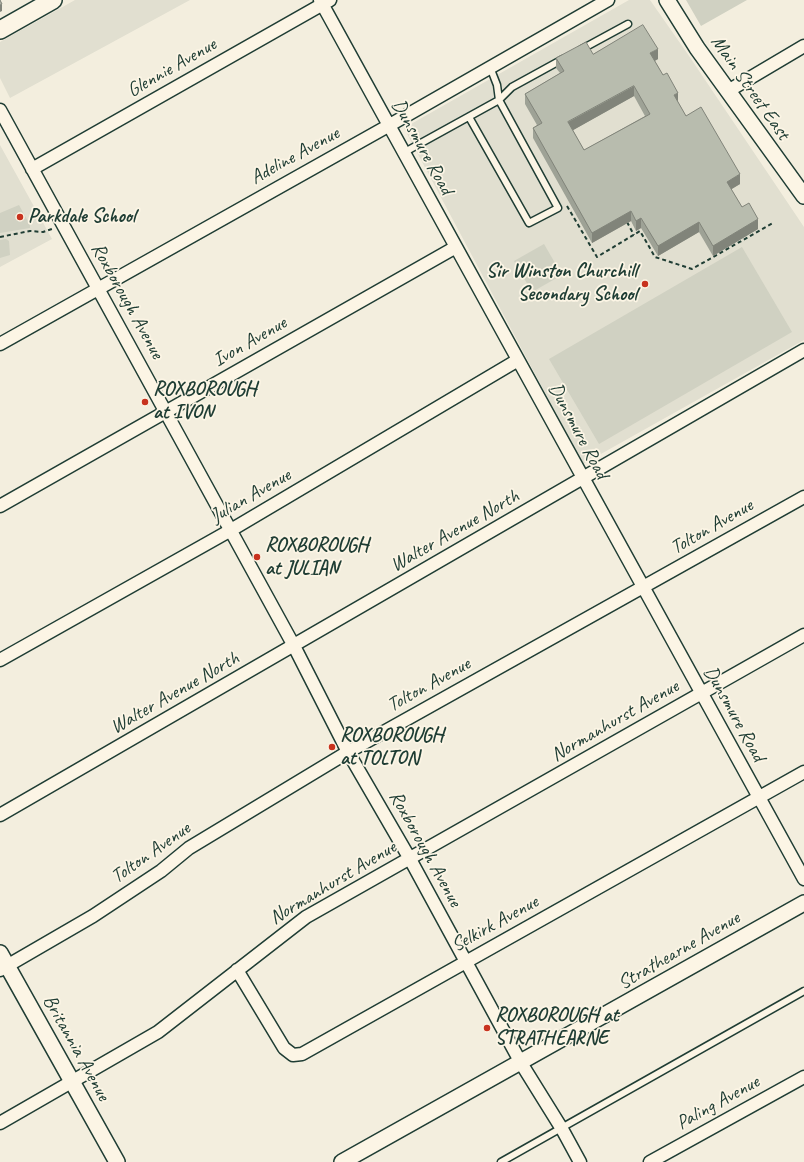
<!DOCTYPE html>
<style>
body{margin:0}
canvas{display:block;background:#f3eede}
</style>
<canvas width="804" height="1162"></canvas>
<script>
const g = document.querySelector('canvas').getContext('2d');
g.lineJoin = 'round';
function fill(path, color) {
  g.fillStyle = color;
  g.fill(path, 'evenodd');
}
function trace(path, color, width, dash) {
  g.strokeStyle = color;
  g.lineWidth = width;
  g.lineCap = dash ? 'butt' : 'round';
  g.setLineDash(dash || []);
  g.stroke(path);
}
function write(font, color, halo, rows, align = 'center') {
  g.font = font + ' Caveat,sans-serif';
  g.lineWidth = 3.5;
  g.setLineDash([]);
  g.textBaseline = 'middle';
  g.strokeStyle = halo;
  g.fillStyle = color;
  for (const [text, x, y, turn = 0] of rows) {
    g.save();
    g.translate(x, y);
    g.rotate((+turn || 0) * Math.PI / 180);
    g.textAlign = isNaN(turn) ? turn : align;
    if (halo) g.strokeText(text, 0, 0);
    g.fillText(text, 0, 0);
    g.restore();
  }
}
fill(new Path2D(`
 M75,0H190L10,98L0,78V42Z
 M629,0H650L687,53L804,227V340L583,464L404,128Z
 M0,145L52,239L0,267Z`), '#e1dfd0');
fill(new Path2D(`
 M686,0H747L701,26Z
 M19,205L30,225V228L0,233V213Z
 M6,239L9,241L10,255L0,258V240Z
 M544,244L562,275L532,292L514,261Z
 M742,247L792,332L599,444L549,359Z`), '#d0d1c2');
const service = new Path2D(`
 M582,49L628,24
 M490,67L497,85L499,100
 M499,100L512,87L563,59
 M403,153L499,100L558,208L529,223L469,117
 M501,1162L804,991`);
const minor = new Path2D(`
 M320,0L804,879
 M728,91L804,46
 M0,110L294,646L348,752L410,859L521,1063L562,1129L580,1162
 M32,169L330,0
 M0,344L388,126L608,0
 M0,506L456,247
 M0,660L231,530L518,360
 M0,815L804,350
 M0,970L93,916L161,871L189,848L348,752L804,497
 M237,970L284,1048L293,1055L302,1054L804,772
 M0,1123L158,1032L306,917L804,635
 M650,1162L804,1077`);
const tertiary = new Path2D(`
 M667,0L697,48L804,196
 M0,953L117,1162
 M342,1162L804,903`);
const secondary = new Path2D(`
 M0,30L53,0`);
trace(service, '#1f3d34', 9);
trace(minor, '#1f3d34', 15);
trace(tertiary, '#1f3d34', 18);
trace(secondary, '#1f3d34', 20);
trace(new Path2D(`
 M567,206L597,257L640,231L655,257L692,269L773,223
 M627,222L634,235
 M0,237L30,231L43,232L52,229`), '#1f3d34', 2, [4, 3]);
trace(service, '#fcf5e5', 6);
trace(minor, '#fcf5e5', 12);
trace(tertiary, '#fcf5e5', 15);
trace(secondary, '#fcf5e5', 17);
fill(new Path2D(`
 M593,54L658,59L655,61L686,116L740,184L731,189L742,207L758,229L713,256L699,232L658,256L641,228L636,231L631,221L592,243L533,138V128L537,125L525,104V94L560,73L556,68V58ZM634,96L645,116L584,150L573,130Z`), '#9ea296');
fill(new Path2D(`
 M2,4V11L0,12V5Z
 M658,49V59L650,63V53Z
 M634,86V96L568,133V122Z
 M678,93V103L674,95Z
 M740,174V184L727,192V182Z
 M631,211V221L592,243V233Z
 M641,218V228L636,231V221Z
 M758,219V229L713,256V246Z
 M699,222V232L658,256V246Z`), '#81847a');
const building = new Path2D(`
 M0,0L2,4L0,5Z
 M643,25L658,49L650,53L663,75L667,73L678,93L674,95L686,116L701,107L740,174L727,182L742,207L749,203L758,219L713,246L699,222L658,246L641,218L636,221L631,211L592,233L533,128L542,123L525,94L564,71L556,58L586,42L593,54ZM634,86L650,114L584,150L568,122Z`);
fill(building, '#b8bcae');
trace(building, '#81847a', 1);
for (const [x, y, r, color] of [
 [20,217,4,"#c8321e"],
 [645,284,4,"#c8321e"],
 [145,402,4,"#c8321e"],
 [257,557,4,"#c8321e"],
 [332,747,4,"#c8321e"],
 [487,1028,4,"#c8321e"]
]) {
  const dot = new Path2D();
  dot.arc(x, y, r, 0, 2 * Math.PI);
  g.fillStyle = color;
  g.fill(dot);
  trace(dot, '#fcf5e5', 1.5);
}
write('20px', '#1f3d34', '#fcf5e5', [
 ["Glennie Avenue",172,68,-30],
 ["Main Street East",750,88,55],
 ["Dunsmure Road",422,147,61],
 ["Adeline Avenue",295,156,-29],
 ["Roxborough Avenue",127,301,61],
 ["Ivon Avenue",250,342,-30],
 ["Dunsmure Road",578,431,62],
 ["Julian Avenue",251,496,-30],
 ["Tolton Avenue",712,527,-30],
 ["Walter Avenue North",455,531,-30],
 ["Tolton Avenue",429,685,-29],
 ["Walter Avenue North",175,693,-30],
 ["Dunsmure Road",734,714,61],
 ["Normanhurst Avenue",615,721,-30],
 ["Roxborough Avenue",425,849,61],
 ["Tolton Avenue",151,853,-35],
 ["Normanhurst Avenue",333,883,-31],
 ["Selkirk Avenue",495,924,-29],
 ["Strathearne Avenue",679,951,-30],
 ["Britannia Avenue",76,1048,61],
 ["Paling Avenue",718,1103,-29]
]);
write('bold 20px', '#1f3d34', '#fcf5e5', [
 ["Parkdale School",28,217],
 ["Sir Winston Churchill",637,272,"right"],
 ["Secondary School",637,295,"right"],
 ["ROXBOROUGH",153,390],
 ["at IVON",153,413],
 ["ROXBOROUGH",265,546],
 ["at JULIAN",265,569],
 ["ROXBOROUGH",340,736],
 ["at TOLTON",340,759],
 ["ROXBOROUGH at",495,1016],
 ["STRATHEARNE",495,1039]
], 'left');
</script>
